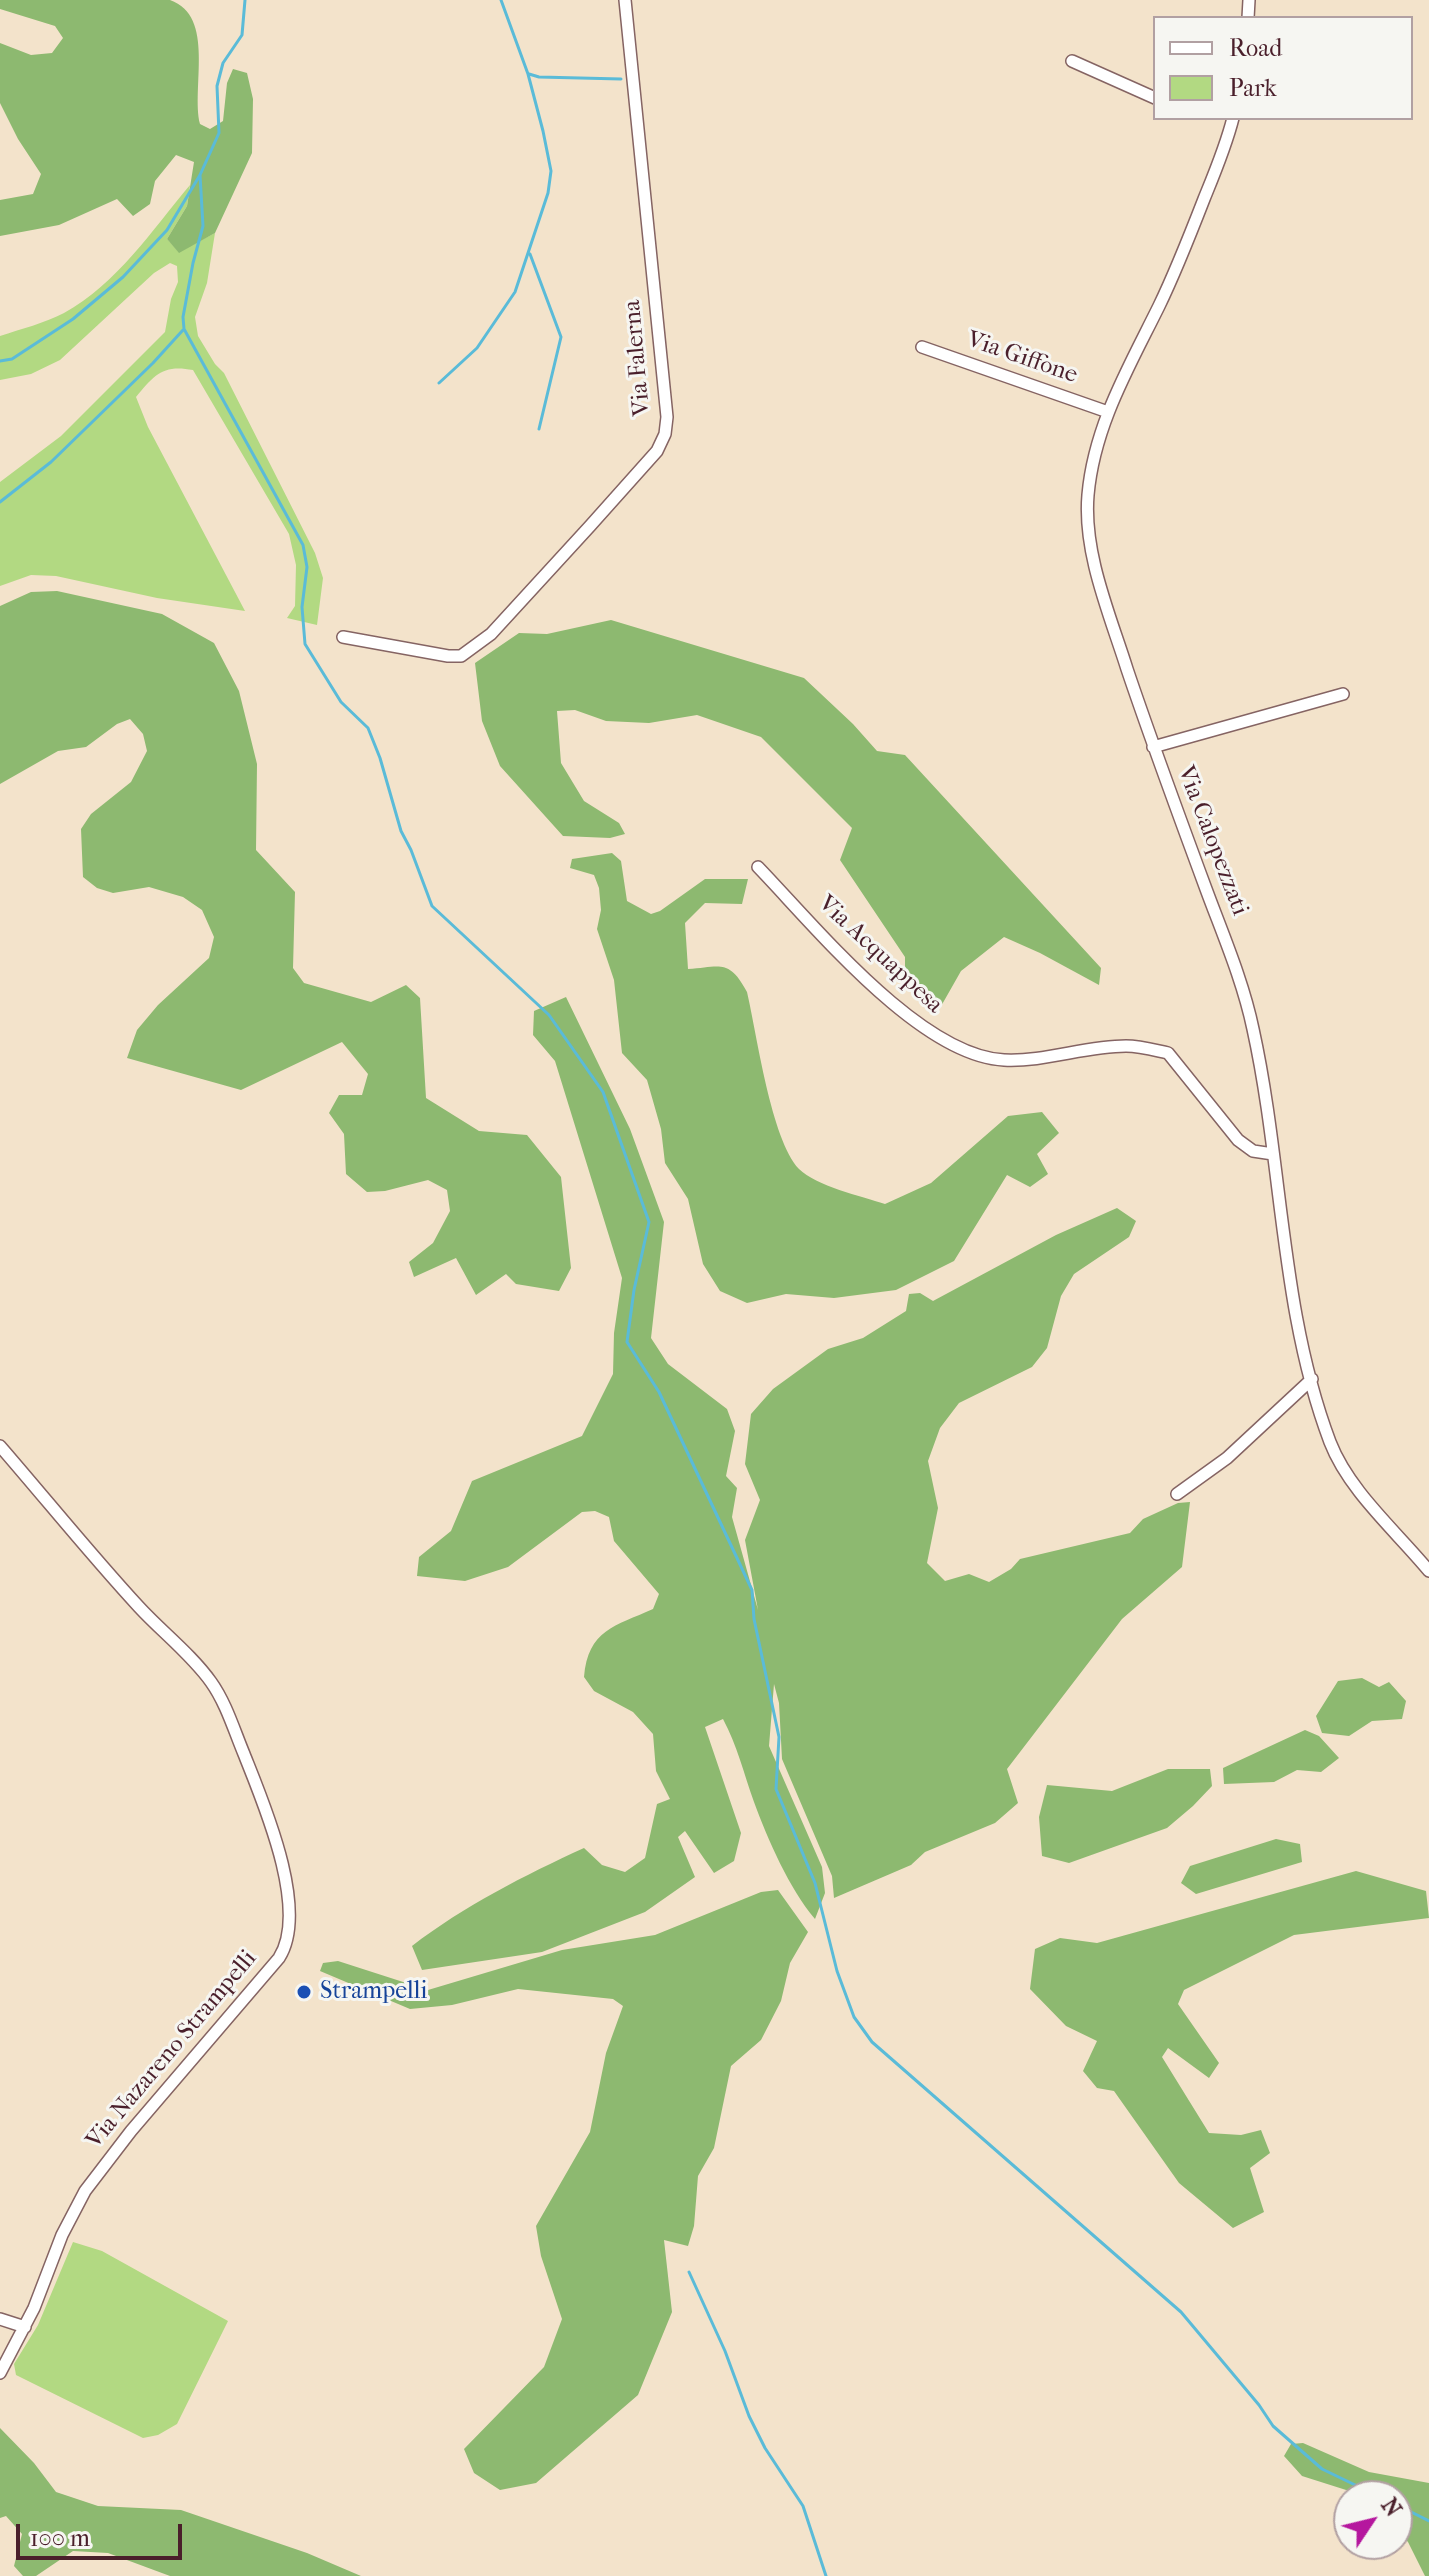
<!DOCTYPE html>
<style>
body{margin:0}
#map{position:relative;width:1429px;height:2576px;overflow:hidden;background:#f3e3cb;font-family:"IM FELL French Canon",serif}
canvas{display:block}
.legend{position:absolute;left:1153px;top:16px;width:260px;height:104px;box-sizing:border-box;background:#f6f6f2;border:2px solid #b1a0a2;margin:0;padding:10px 14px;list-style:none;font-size:24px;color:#4a1f2b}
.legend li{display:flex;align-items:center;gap:16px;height:40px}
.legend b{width:40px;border:2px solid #b1a0a2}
.north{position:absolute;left:1333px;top:2480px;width:80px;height:80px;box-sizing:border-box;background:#f6f6f2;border:2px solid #b1a0a2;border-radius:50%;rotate:55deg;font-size:22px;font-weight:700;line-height:32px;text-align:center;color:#4a1f2b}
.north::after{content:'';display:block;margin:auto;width:28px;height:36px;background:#b5179e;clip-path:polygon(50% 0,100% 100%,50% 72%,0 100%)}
.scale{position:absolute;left:16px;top:2524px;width:166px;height:36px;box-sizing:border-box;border:4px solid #4a1f2b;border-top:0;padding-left:10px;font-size:24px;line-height:28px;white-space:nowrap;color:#4a1f2b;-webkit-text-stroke:6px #f6f6f2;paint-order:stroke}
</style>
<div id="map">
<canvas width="1429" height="2576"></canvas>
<ul class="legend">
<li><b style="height:10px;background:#fff"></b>Road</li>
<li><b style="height:22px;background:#b2d982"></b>Park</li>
</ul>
<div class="north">N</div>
<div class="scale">100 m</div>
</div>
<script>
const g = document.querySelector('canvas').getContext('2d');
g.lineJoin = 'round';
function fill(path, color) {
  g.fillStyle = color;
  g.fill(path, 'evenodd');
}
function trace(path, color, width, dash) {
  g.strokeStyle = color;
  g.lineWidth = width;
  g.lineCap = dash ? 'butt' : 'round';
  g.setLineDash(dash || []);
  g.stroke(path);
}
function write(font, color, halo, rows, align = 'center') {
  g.font = font + ' "IM FELL French Canon",serif';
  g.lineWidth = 6;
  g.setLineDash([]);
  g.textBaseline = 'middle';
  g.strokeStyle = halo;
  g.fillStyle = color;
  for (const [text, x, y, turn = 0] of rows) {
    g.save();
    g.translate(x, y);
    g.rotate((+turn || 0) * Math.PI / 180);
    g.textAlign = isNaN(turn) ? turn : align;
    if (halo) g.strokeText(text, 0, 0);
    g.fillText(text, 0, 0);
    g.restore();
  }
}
fill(new Path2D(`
 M190,185L187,206L167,239L179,252L215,233L207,283L195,317L198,336L215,364L224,373L315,553L323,578L317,625L287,618L295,606L296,565L289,534L193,370C163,364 154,375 136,397L148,427L245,611L157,598L56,576L31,575L0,586V482L61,436L165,332L171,299L178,282L177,266L170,263L154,273L60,360L31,374L0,380V336C21,329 45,323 64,313C117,284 152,230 190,185Z
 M73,2242L102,2251L228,2321L177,2424L158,2435L143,2438L16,2375L14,2364L38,2325Z`), '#b2d982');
fill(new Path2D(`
 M0,0H170C216,16 191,88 200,124L210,129L223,121L227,83L233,69L247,73L253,99L252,153L215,233L179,253L167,239L187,206L194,162L176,155L155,181L150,204L133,216L117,199L59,225L0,236V200L33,194L41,174L18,139L0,103V43L31,55L52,53L63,38L55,26L0,9Z
 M57,591L162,614L214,643L239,691L257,764L256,850L295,892L293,968L304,983L371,1002L406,985L420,998L426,1098L479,1131L527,1135L561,1177L571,1268L559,1291L516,1284L506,1274L476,1295L456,1258L414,1277L409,1262L433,1243L450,1211L447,1190L428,1180L385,1191L367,1192L346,1174L344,1134L329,1113L339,1095H362L368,1074L342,1042L241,1090L127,1058L137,1030L158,1005L209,958L214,937L202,910L183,897L149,887L113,893L97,888L83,877L81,829L91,814L131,782L147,751L143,734L130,719L117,724L86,747L58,751L0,784V606L31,592Z
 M611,620L804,678L853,724L877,751L905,755L1101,968L1099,985L1040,953L1004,937L961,971L940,1008L905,983V957L840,860L852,828L761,737L697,715L649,723L606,721L575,710L557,711L561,763L584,801L619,823L625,834L610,838L563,836L500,766L482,721L475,663L519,633L547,634Z
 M612,853L621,861L627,901L651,914L660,911L705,879H748L742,904L705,903L685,923L688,969C720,967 729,958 747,992C757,1035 771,1139 799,1169C816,1186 861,1196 885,1204L931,1183L1008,1116L1042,1112L1059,1133L1037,1154L1048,1174L1030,1187L1007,1175L954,1261L896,1290L834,1298L786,1294L747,1303L720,1291L703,1264L688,1199L665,1163L661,1129L647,1080L622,1053L614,980L597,929L601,910L599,888L594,875L570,868L572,859Z
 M566,997L630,1129L664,1222L651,1338L668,1364L727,1409L735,1431L726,1476L737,1488L732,1517L758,1610L745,1540L760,1500L745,1464L751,1414L773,1389L828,1349L863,1338L906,1311L909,1294L920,1293L933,1301L1056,1235L1117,1208L1136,1221L1129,1237L1074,1274L1061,1296L1047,1348L1032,1367L959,1403L940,1428L928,1461L938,1508L927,1563L945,1581L969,1574L989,1582L1011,1569L1020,1559L1130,1533L1143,1519L1178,1503L1190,1502L1182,1567L1122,1619L1007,1769L1018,1803L995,1823L925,1852L911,1865L834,1898L832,1876L782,1759L779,1703L774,1684L769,1746L822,1867L825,1893L815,1919C789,1888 768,1840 754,1802C744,1774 737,1745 723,1719L705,1727L741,1833L734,1861L714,1873L685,1831L678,1837L695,1877L645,1912L542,1952L422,1970L412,1946C464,1906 525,1875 584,1848L602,1865L625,1872L645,1858L657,1804L670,1799L656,1771L653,1734L633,1712L594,1691L584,1677C588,1630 615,1626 653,1609L659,1594L614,1541L609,1517L595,1511L582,1512L508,1567L465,1581L417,1576L419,1557L451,1531L472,1481L582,1436L613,1374L614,1333L622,1278L555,1061L533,1035L534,1011Z
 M1362,1678L1379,1687L1389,1682L1406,1701L1402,1719L1372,1721L1349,1736L1322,1733L1316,1716L1338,1681Z
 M1305,1730L1319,1736L1339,1758L1321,1772L1297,1770L1274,1782L1224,1784L1223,1768Z
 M1168,1769H1210L1212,1786L1193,1806L1167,1828L1069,1863L1042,1856L1039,1817L1047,1785L1112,1791Z
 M1276,1839L1300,1844L1302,1862L1196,1894L1181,1883L1190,1866Z
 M1356,1871L1426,1891L1429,1918L1294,1935L1184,1990L1178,2004L1219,2063L1209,2078L1168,2048L1162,2057L1209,2133L1241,2135L1261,2130L1270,2153L1250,2168L1264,2212L1233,2228L1179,2183L1114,2091L1097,2088L1083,2071L1097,2041L1066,2026L1030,1989L1035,1949L1060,1938L1097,1943Z
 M778,1890L808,1932L790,1963L781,2001L761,2040L731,2066L714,2148L698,2176L694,2226L688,2246L664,2240L672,2312L638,2395L536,2483L500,2490L474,2473L464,2449L544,2367L562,2319L541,2256L536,2226L590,2132L606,2053L623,2006L613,1999L518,1989L452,2005L410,2009L320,1971L323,1963L338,1961L428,1990L562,1950L655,1935L761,1892Z
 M0,2428L34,2463L56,2492L98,2506L181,2510L307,2553L361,2576H170L108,2553L73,2551L36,2576H23L14,2566L22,2534L6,2516L0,2518Z
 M1303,2443L1369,2472L1429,2483V2576H1425L1408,2542L1397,2530V2496H1365L1302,2476L1284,2456L1291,2444Z`), '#8db970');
trace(new Path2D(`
 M529,74L539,77L621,79
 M200,175L203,226L193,263L183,317L184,329L303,545L307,567L302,607L305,644L341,702L368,728L380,758L401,831L411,850L432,906L549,1015L603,1092L649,1222L634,1290L627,1342L659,1392L752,1590L754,1619L779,1737L776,1789L815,1883L837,1971L854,2017L872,2042L1181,2312L1259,2405L1273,2426L1322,2469L1378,2496
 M530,254L561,337L539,429
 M0,361L12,359L73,319L123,277L167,230L200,175L219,133L217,86L223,63L242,35L245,0
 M439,383L477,348L515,292L548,193L551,171L543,131L528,74L501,0
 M0,502L51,462L153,363L183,330
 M689,2272L725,2351L749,2416L765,2448L803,2506L826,2576
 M1397,2505L1429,2521`), '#5abbd8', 3);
const street = new Path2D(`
 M1248,18L1249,0
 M1072,61L1155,98
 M1233,118C1226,146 1215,172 1204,199C1190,235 1176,271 1159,306C1129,367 1094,426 1088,495C1083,553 1110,615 1127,669C1152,743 1179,816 1206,889C1223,935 1243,981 1253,1029C1283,1165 1280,1310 1330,1442C1349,1491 1396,1531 1429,1571
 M922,347L1108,412
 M343,637L448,656H461L491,634L590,526L657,451L665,434L667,417L625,0
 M1153,747L1343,694
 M758,867C815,926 920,1056 1004,1060C1045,1062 1085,1046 1126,1046C1140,1046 1154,1050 1168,1053L1238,1140L1253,1151L1273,1154
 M0,1446C46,1499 91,1555 139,1607C162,1632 191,1654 211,1682C226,1703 234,1730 244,1754C263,1802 310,1910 279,1958L131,2131L85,2191L62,2235L34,2308L0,2373
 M1177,1494L1227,1458L1312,1379
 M0,2319L25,2327`);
trace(street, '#856463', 14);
trace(street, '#fff', 11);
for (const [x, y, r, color] of [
 [304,1992,8,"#1a4fb4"]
]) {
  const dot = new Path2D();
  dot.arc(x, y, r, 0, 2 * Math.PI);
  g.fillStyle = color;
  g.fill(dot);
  trace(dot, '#f6f6f2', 3);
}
write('24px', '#4a1f2b', '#f6f6f2', [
 ["Via Falerna",638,358,-95],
 ["Via Giffone",1022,358,19],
 ["Via Calopezzati",1212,841,69],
 ["Via Acquappesa",880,955,43],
 ["Via Nazareno Strampelli",172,2050,-50]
]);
write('24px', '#164399', '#f6f6f2', [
 ["Strampelli",320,1992]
], 'left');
</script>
